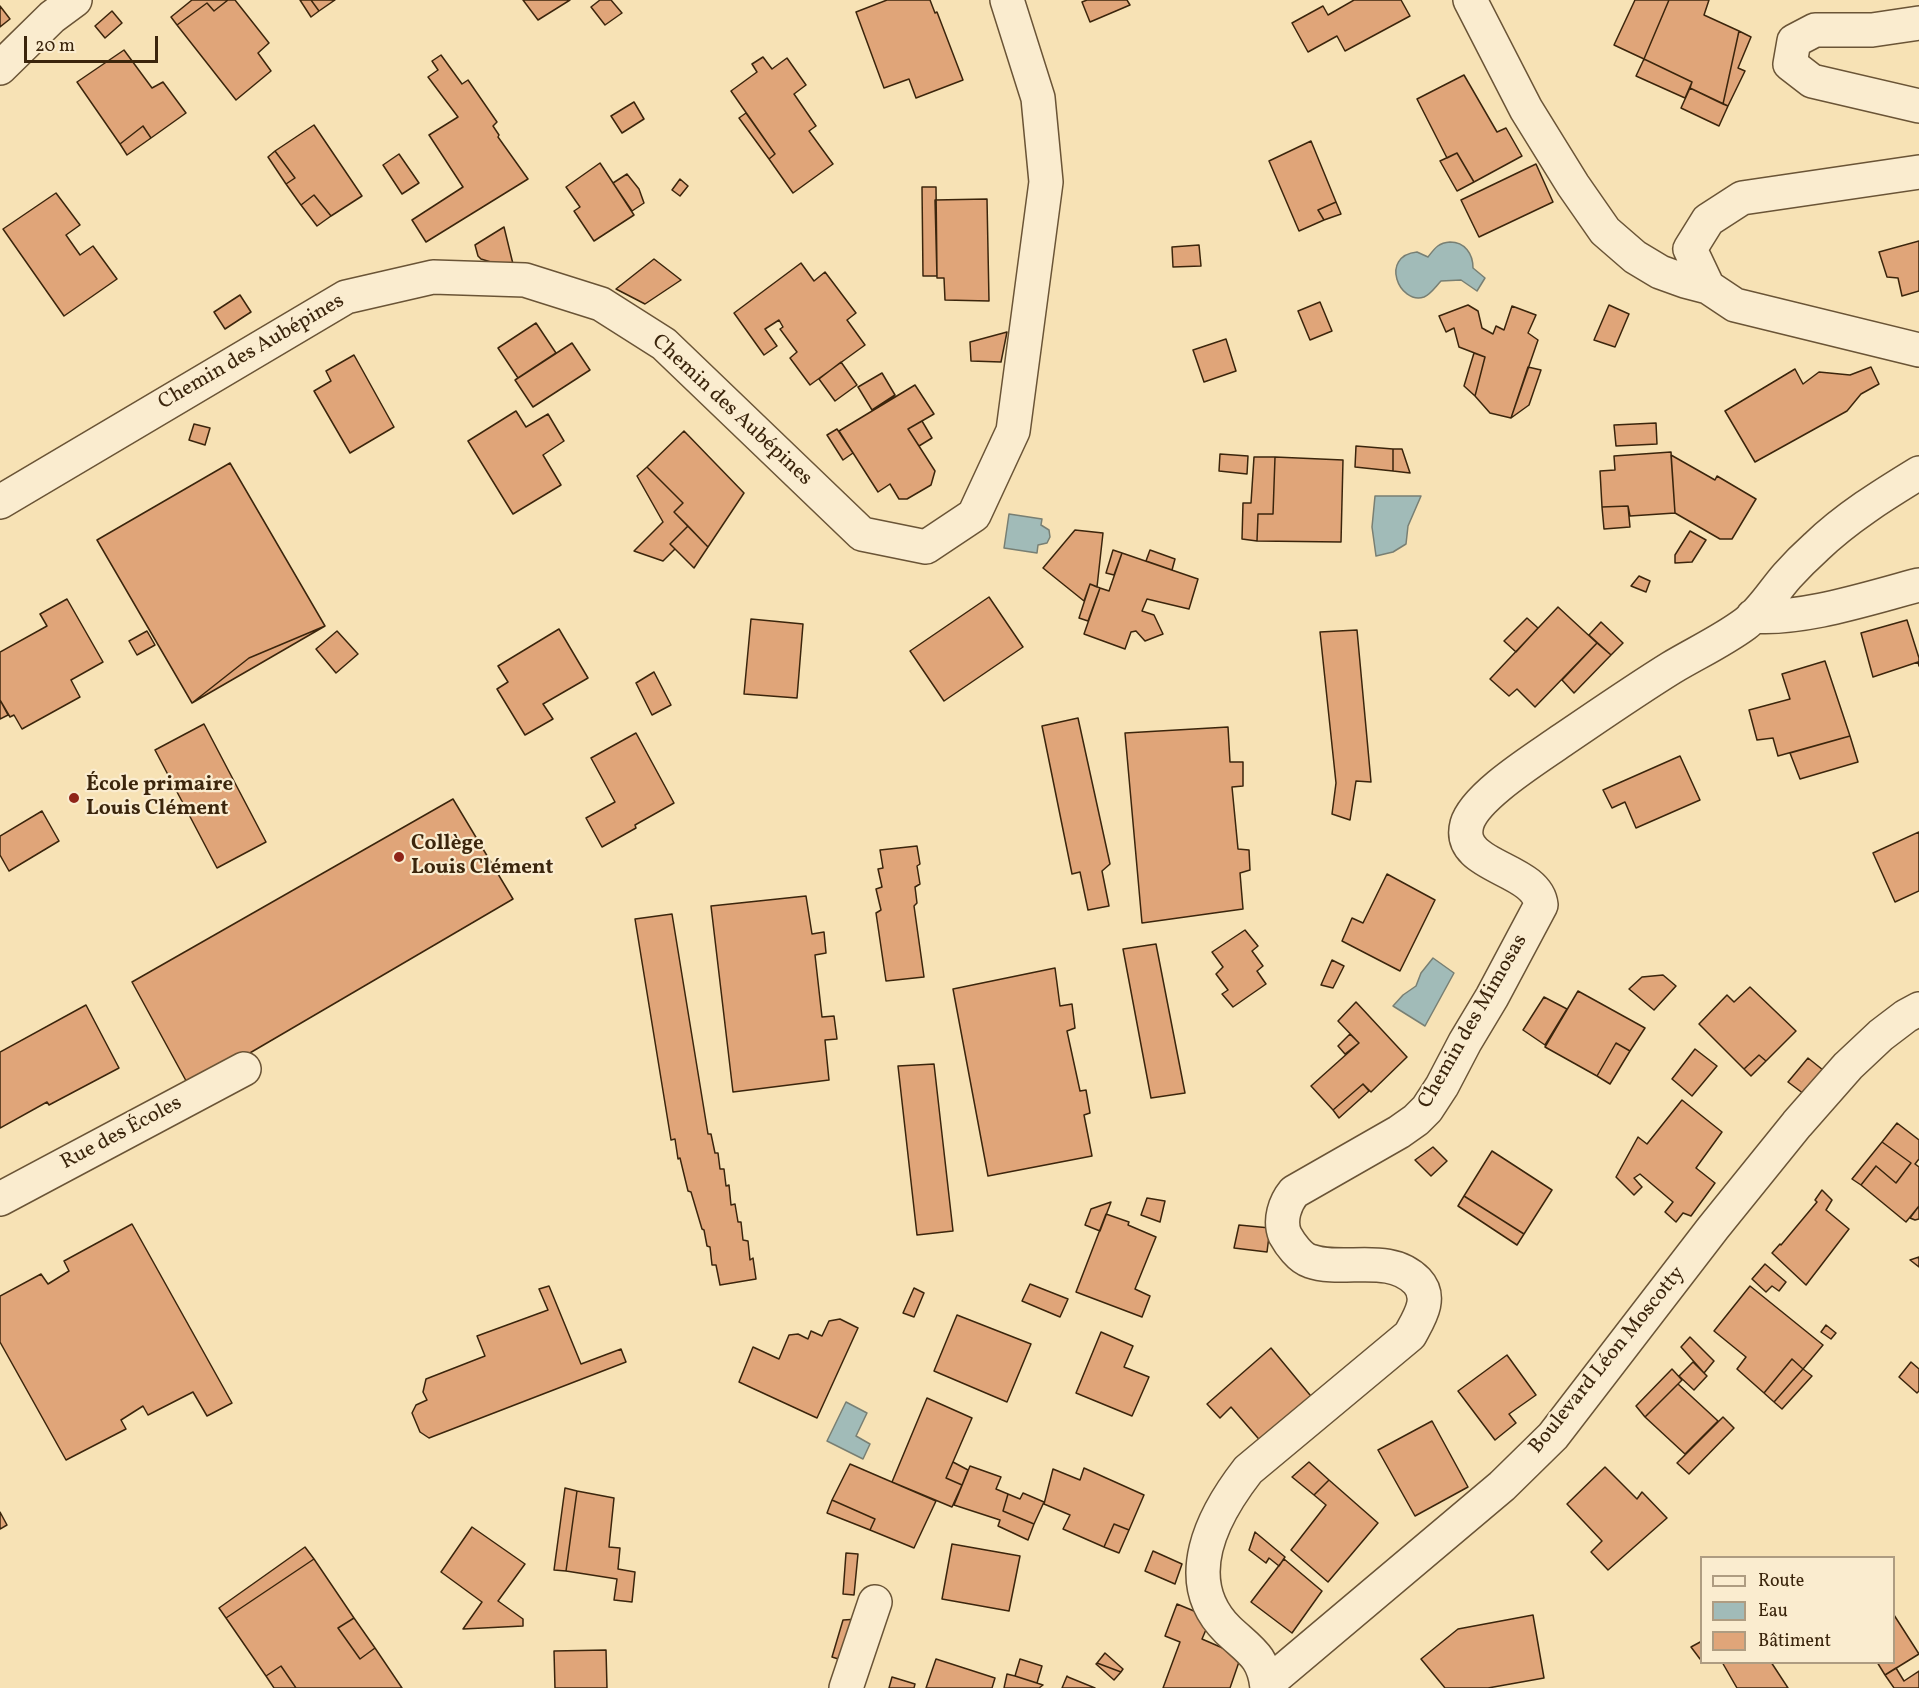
<!DOCTYPE html>
<meta charset="utf-8">
<style>
body{margin:0}
#map{position:relative;width:1919px;height:1688px;overflow:hidden;background:#f7e2b5;font-family:Vollkorn,serif}
canvas{display:block}
.legend{position:absolute;left:1700px;top:1556px;width:195px;height:108px;box-sizing:border-box;background:#faeccf;border:2px solid #ae9c81;margin:0;padding:8px 10px;list-style:none;font-size:18px;color:#3b250c}
.legend li{display:flex;align-items:center;gap:12px;height:30px}
.legend b{width:30px;border:2px solid #ae9c81}
.scale{position:absolute;left:24px;top:36px;width:134px;height:27px;box-sizing:border-box;border:3px solid #3b250c;border-top:0;padding-left:8px;font-size:18px;line-height:21px;white-space:nowrap;color:#3b250c;-webkit-text-stroke:4px #faeccf;paint-order:stroke}
</style>
<div id="map">
<canvas width="1919" height="1688"></canvas>
<ul class="legend">
<li><b style="height:8px;background:#faeccf"></b>Route</li>
<li><b style="height:16px;background:#a1bbb8"></b>Eau</li>
<li><b style="height:16px;background:#e0a579"></b>Bâtiment</li>
</ul>
<div class="scale">20 m</div>
</div>
<script>
const g = document.querySelector('canvas').getContext('2d');
g.lineJoin = 'round';
function fill(path, color) {
  g.fillStyle = color;
  g.fill(path, 'evenodd');
}
function trace(path, color, width, dash) {
  g.strokeStyle = color;
  g.lineWidth = width;
  g.lineCap = dash ? 'butt' : 'round';
  g.setLineDash(dash || []);
  g.stroke(path);
}
function write(font, color, halo, rows, align = 'center') {
  g.font = font + ' Vollkorn,serif';
  g.lineWidth = 4.5;
  g.setLineDash([]);
  g.textBaseline = 'middle';
  g.strokeStyle = halo;
  g.fillStyle = color;
  for (const [text, x, y, turn = 0] of rows) {
    g.save();
    g.translate(x, y);
    g.rotate((+turn || 0) * Math.PI / 180);
    g.textAlign = isNaN(turn) ? turn : align;
    if (halo) g.strokeText(text, 0, 0);
    g.fillText(text, 0, 0);
    g.restore();
  }
}
const water = new Path2D(`
 M1450,242C1465,242 1473,254 1473,268L1485,278L1477,291L1461,280L1441,281C1436,286 1431,294 1424,297C1399,305 1379,256 1417,252L1428,257C1435,248 1438,243 1450,242Z
 M1375,496H1421L1408,526L1406,544L1393,552L1376,556L1372,527Z
 M1009,514L1042,519L1041,525L1049,530L1050,537L1047,543L1038,545L1037,553L1004,548Z
 M1433,958L1454,973L1425,1026L1393,1006L1403,995L1416,986L1421,973Z
 M846,1402L867,1413L856,1436L870,1444L863,1459L827,1441Z`);
fill(water, '#a1bbb8');
trace(water, '#787f73', 1.5);
const building = new Path2D(`
 M192,0H228L214,11L207,3L177,25L171,17Z
 M228,0H235L269,43L258,53L271,71L236,100L177,25L207,3L214,11Z
 M300,0H311L319,11L311,17Z
 M311,0H335L319,11Z
 M523,0H570L538,20Z
 M600,0H611L622,13L605,25L591,7Z
 M887,0H930L935,13L937,12L963,80L916,98L909,79L884,88L856,12Z
 M1087,0H1127L1130,5L1090,22L1082,2Z
 M1354,0H1401L1410,16L1345,51L1337,36L1308,52L1292,23L1323,6L1328,15Z
 M1635,0H1669L1644,59L1614,45Z
 M1669,0H1709L1704,15L1739,31L1723,104L1690,88L1692,82L1644,59Z
 M0,6L10,19L0,27Z
 M112,11L122,23L105,38L95,26Z
 M1739,31L1751,37L1738,68L1745,71L1728,106L1723,104Z
 M124,50L152,88L163,82L186,113L151,138L143,126L120,144L77,82Z
 M441,55L462,84L468,80L497,122L493,126L499,135L498,137L528,179L426,242L412,220L463,187L429,135L458,117L428,77L438,70L432,61Z
 M763,57L772,69L787,58L806,85L794,94L816,126L809,131L833,164L793,193L769,159L775,154L731,91L757,72L752,64Z
 M1644,59L1692,82L1685,98L1636,76Z
 M1464,75L1497,132L1506,128L1522,156L1474,182L1457,153L1447,158L1417,99Z
 M1690,88L1728,106L1719,126L1681,108Z
 M634,102L644,119L622,133L611,116Z
 M746,113L775,154L769,159L739,118Z
 M314,125L362,196L331,216L314,195L301,205L286,184L295,178L275,151Z
 M143,126L151,138L127,155L120,144Z
 M1311,141L1336,202L1318,210L1324,220L1299,231L1269,161Z
 M275,151L295,178L286,184L268,157Z
 M1457,153L1474,182L1457,191L1440,161Z
 M399,154L419,183L402,194L383,165Z
 M600,163L634,215L594,241L574,211L580,207L566,187Z
 M1536,164L1553,202L1479,237L1461,200Z
 M627,174L639,189L644,203L632,211L613,183Z
 M680,179L688,186L680,196L672,190Z
 M922,187H936L937,276H923Z
 M56,193L80,225L66,235L80,255L93,246L117,279L64,316L3,229Z
 M314,195L331,216L317,226L301,205Z
 M987,199L989,301L945,300L944,278H937L935,200Z
 M1336,202L1341,214L1324,220L1318,210Z
 M504,227L513,264L494,263L481,259L478,256L475,245Z
 M1919,241V291L1902,296L1898,278L1887,277L1879,252Z
 M1199,245L1201,266L1173,267L1172,247Z
 M654,259L681,280L645,304L616,289Z
 M801,263L814,281L825,272L856,313L847,320L865,345L810,385L790,358L797,352L780,329L783,327L779,320L765,329L777,346L764,355L734,313Z
 M240,295L251,312L225,329L214,312Z
 M1320,302L1332,331L1310,340L1298,311Z
 M1468,305L1478,311L1482,328L1493,334L1496,326L1504,330L1512,306L1536,315L1528,333L1538,340L1511,418L1490,413L1475,396L1485,357L1459,347L1454,328L1446,332L1439,316Z
 M1609,305L1629,314L1615,347L1594,340Z
 M536,323L556,353L518,378L498,348Z
 M1007,332L1001,362L971,361L970,342Z
 M1226,339L1236,371L1204,382L1193,350Z
 M572,343L590,370L533,407L515,380Z
 M1474,353L1485,357L1475,396L1464,386Z
 M354,355L394,427L350,453L314,391L331,381L326,371Z
 M841,362L857,385L835,401L819,379Z
 M1528,367L1541,370L1529,405L1511,418Z
 M1871,367L1879,384L1861,394L1847,411L1755,462L1725,411L1795,369L1803,384L1819,372L1850,375Z
 M882,373L895,395L872,410L858,387Z
 M915,385L934,414L908,429L935,471L931,485L907,499H899L890,484L878,492L839,431Z
 M516,411L526,427L548,414L564,441L543,455L561,485L513,514L468,441Z
 M922,421L932,438L919,446L908,429Z
 M1656,423L1657,444L1616,446L1614,425Z
 M194,424L210,428L205,445L189,440Z
 M837,429L853,453L843,460L827,435Z
 M684,431L744,493L708,547L674,512L683,503L647,467Z
 M1356,446L1393,449V471L1355,467Z
 M1393,449H1402L1410,473L1393,471Z
 M1671,452L1675,513L1630,516L1628,506L1602,507L1600,471L1615,470L1614,456Z
 M1220,454L1248,456L1247,474L1219,471Z
 M1671,455L1715,480L1717,476L1756,499L1732,539H1720L1675,513Z
 M1254,457H1275L1273,514H1258L1257,541L1242,539L1243,503H1251Z
 M1275,457L1343,460L1341,542L1257,541L1258,514H1273Z
 M230,463L325,626L249,658L192,703L97,540Z
 M647,467L683,503L674,512L688,526L670,544L675,549L663,561L634,551L663,522L637,476Z
 M1628,506L1630,527L1604,529L1602,507Z
 M688,526L708,547L694,568L670,544Z
 M1075,530L1103,533L1097,587L1090,584L1084,601L1043,568Z
 M1690,531L1706,540L1692,562L1675,563V555Z
 M1113,550L1122,553L1114,575L1106,573Z
 M1150,550L1175,559L1172,570L1146,561Z
 M1122,553L1198,579L1189,609L1147,599L1142,611L1154,615L1163,634L1145,641L1136,631L1131,632L1125,649L1084,634L1100,588L1109,591Z
 M1639,576L1650,581L1646,592L1631,586Z
 M1090,584L1100,588L1088,621L1079,618Z
 M989,597L1023,647L944,701L910,651Z
 M67,599L103,662L71,680L80,697L22,729L14,715L10,717L0,700V652L47,626L40,614Z
 M1558,607L1597,643L1535,707L1517,689L1509,696L1490,679Z
 M1527,618L1538,628L1516,652L1504,641Z
 M751,619L803,624L797,698L744,694Z
 M1907,620L1919,658V666L1918,662L1873,677L1861,633Z
 M1601,622L1623,643L1611,655L1589,635Z
 M325,626L192,703L249,658Z
 M559,629L588,678L543,704L553,719L525,735L497,689L508,682L498,666Z
 M1357,630L1371,782L1356,781L1350,820L1332,814L1336,783L1320,632Z
 M147,631L155,645L137,655L129,641Z
 M337,631L358,654L336,673L316,649Z
 M1597,643L1611,655L1574,693L1562,680Z
 M1825,661L1850,736L1778,756L1773,738L1757,740L1749,710L1790,699L1782,674Z
 M654,672L671,705L652,715L636,683Z
 M0,700L8,715L0,719Z
 M1078,718L1110,864L1102,871L1109,906L1088,910L1080,872L1072,874L1042,726Z
 M204,724L266,842L217,868L155,750Z
 M1228,727L1230,762H1243V786L1232,787L1238,849L1249,850L1250,870L1240,873L1243,909L1142,923L1125,733Z
 M636,733L674,803L635,825L636,828L602,847L586,818L615,802L591,758Z
 M1850,736L1858,762L1800,779L1790,753Z
 M1680,756L1700,800L1636,828L1625,802L1612,808L1603,790Z
 M453,799L513,899L190,1088L132,982Z
 M42,811L59,841L9,871L0,855V836Z
 M1919,832V891L1895,902L1873,853Z
 M917,846L920,864L917,866L920,884L915,887L917,903L914,906L924,977L886,981L876,913L881,910L876,889L882,887L878,869L883,868L880,850Z
 M1387,874L1435,900L1400,971L1342,941L1352,918L1363,923Z
 M806,896L812,934L824,932L826,953L815,955L822,1017L834,1016L837,1039L825,1040L829,1080L733,1092L711,906Z
 M672,914L708,1134H711L715,1153H718L720,1169H724L726,1186L729,1185L731,1205L735,1204L738,1222H741L743,1240L748,1241L750,1260L753,1258L756,1279L720,1285L716,1265H712L710,1247L707,1246L704,1230L702,1229L691,1192L688,1191L680,1158L678,1159L675,1139L671,1140L635,919Z
 M1245,930L1258,946L1252,951L1263,966L1257,971L1266,984L1233,1007L1222,994L1228,990L1216,974L1223,967L1212,952Z
 M1156,944L1185,1093L1151,1098L1123,949Z
 M1332,960L1344,966L1333,988L1321,985Z
 M1055,968L1060,1006L1072,1004L1075,1028L1067,1031L1080,1091L1086,1090L1090,1113L1084,1115L1092,1156L988,1176L953,989Z
 M1663,975L1676,986L1654,1010L1629,989L1642,977Z
 M1750,987L1796,1031L1766,1061L1759,1055L1744,1069L1699,1024L1727,995L1734,1002Z
 M1578,991L1645,1028L1630,1051L1616,1043L1597,1076L1545,1047Z
 M1544,997L1567,1009L1545,1045L1523,1030Z
 M1356,1002L1407,1057L1371,1092L1363,1084L1333,1110L1311,1086L1359,1043L1338,1021Z
 M86,1005L119,1068L49,1105L47,1102L0,1128V1052Z
 M1350,1034L1359,1043L1345,1054L1338,1046Z
 M1616,1043L1630,1051L1610,1084L1597,1076Z
 M1695,1049L1717,1066L1692,1096L1672,1079Z
 M1759,1055L1766,1061L1751,1076L1744,1069Z
 M1808,1058L1823,1070L1804,1094L1788,1082Z
 M934,1064L953,1231L917,1235L898,1066Z
 M1363,1084L1369,1091L1339,1118L1333,1110Z
 M1682,1100L1722,1132L1696,1168L1715,1183L1691,1216L1683,1213L1676,1222L1665,1212L1673,1202L1640,1174L1634,1178L1642,1187L1634,1195L1616,1177L1638,1137L1647,1144Z
 M1897,1123L1919,1140V1159L1915,1164L1919,1167V1206L1906,1222L1861,1185L1876,1166L1896,1183L1911,1163L1882,1142Z
 M1882,1142L1911,1163L1896,1183L1876,1166L1861,1185L1852,1179Z
 M1433,1147L1447,1161L1431,1176L1415,1160Z
 M1492,1151L1552,1190L1524,1234L1464,1196Z
 M1822,1190L1832,1200L1826,1210L1849,1229L1806,1285L1772,1253L1780,1244L1781,1245L1817,1202L1815,1200Z
 M1464,1196L1524,1234L1517,1245L1458,1206Z
 M1147,1198L1165,1201L1160,1222L1141,1215Z
 M1111,1202L1100,1231L1085,1225L1091,1209Z
 M1919,1206V1219L1915,1220L1910,1218Z
 M1106,1214L1129,1222L1128,1225L1156,1237L1135,1289L1150,1296L1142,1317L1076,1292Z
 M132,1224L232,1403L207,1416L193,1392L148,1415L143,1406L121,1420L126,1429L66,1460L0,1342V1296L41,1274L48,1284L69,1271L64,1261Z
 M1239,1225L1270,1228L1267,1252L1234,1248Z
 M1919,1257V1267L1910,1260Z
 M1765,1264L1786,1282L1779,1291L1772,1286L1766,1292L1752,1279Z
 M1030,1284L1068,1299L1060,1317L1022,1301Z
 M549,1286L581,1364L621,1349L626,1362L429,1438L420,1432L412,1413L416,1405L427,1400L423,1392L426,1379L485,1356L477,1336L548,1310L539,1289Z
 M1750,1286L1823,1345L1803,1369L1792,1359L1764,1393L1737,1369L1746,1357L1714,1331Z
 M914,1288L924,1293L914,1317L903,1313Z
 M957,1315L1031,1344L1007,1402L934,1371Z
 M840,1319L858,1328L817,1418L739,1382L753,1347L779,1359L789,1335L798,1334L808,1339L811,1331L822,1336L829,1321Z
 M1826,1325L1836,1333L1831,1339L1821,1332Z
 M1101,1332L1133,1346L1124,1367L1149,1377L1132,1416L1076,1393Z
 M1690,1337L1714,1361L1704,1373L1681,1347Z
 M1271,1348L1315,1401L1264,1445L1231,1407L1220,1418L1207,1404Z
 M1507,1355L1536,1395L1509,1414L1516,1423L1495,1440L1458,1391Z
 M1792,1359L1803,1369L1774,1402L1764,1393Z
 M1693,1362L1707,1376L1694,1390L1679,1376Z
 M1911,1362L1919,1369V1391L1917,1393L1899,1377Z
 M1672,1369L1682,1380L1645,1417L1636,1406Z
 M1803,1369L1812,1376L1782,1409L1774,1402Z
 M1678,1384L1718,1421L1685,1454L1645,1417Z
 M927,1398L972,1418L946,1478L962,1485L952,1507L892,1482Z
 M1723,1417L1734,1428L1689,1474L1677,1463Z
 M1432,1421L1468,1487L1415,1516L1378,1450Z
 M953,1462L968,1470L962,1485L946,1478Z
 M1309,1462L1329,1480L1314,1495L1292,1477Z
 M850,1464L936,1501L914,1548L870,1530L875,1519L832,1500Z
 M970,1466L1001,1477L996,1489L1008,1494L1003,1511L1034,1524L1028,1540L998,1526L1000,1520L954,1505Z
 M1605,1467L1637,1499L1642,1492L1667,1518L1608,1570L1591,1552L1602,1541L1567,1504Z
 M1084,1468L1144,1495L1129,1530L1114,1524L1104,1547L1063,1529L1070,1515L1044,1504L1053,1469L1080,1480Z
 M1329,1480L1378,1523L1328,1582L1291,1550L1326,1505L1314,1495Z
 M565,1488L577,1491L566,1571L554,1570Z
 M577,1491L614,1498L609,1547L620,1548L618,1569L635,1572L632,1602L614,1600L617,1579L566,1571Z
 M1023,1493L1044,1502L1034,1524L1003,1511L1008,1494L1020,1499Z
 M832,1500L875,1519L870,1530L827,1513Z
 M0,1512L7,1525L0,1529Z
 M1114,1524L1129,1530L1119,1553L1104,1547Z
 M472,1527L525,1564L498,1601L523,1619V1626L463,1629L482,1602L441,1572Z
 M1255,1532L1285,1557L1279,1566L1269,1558L1266,1563L1249,1550Z
 M952,1544L1020,1556L1009,1611L942,1599Z
 M305,1547L314,1559L226,1618L219,1608Z
 M1153,1551L1182,1564L1175,1584L1145,1571Z
 M846,1553L858,1554L854,1595L843,1594Z
 M314,1559L354,1618L338,1628L360,1659L375,1648L402,1688H296L281,1666L266,1676L226,1618Z
 M1284,1559L1322,1591L1292,1633L1251,1602Z
 M1177,1604L1211,1618L1202,1639L1241,1656L1230,1688H1163L1180,1642L1165,1636Z
 M1533,1615L1544,1678L1488,1688H1445L1421,1659L1458,1629Z
 M1894,1615L1919,1654L1885,1675L1877,1662H1894Z
 M354,1618L375,1648L360,1659L338,1628Z
 M859,1619L848,1662L832,1657L843,1620Z
 M1702,1641V1658L1700,1659L1691,1647Z
 M606,1650L607,1688H555L554,1651Z
 M1105,1653L1123,1669L1121,1672L1097,1663Z
 M936,1659L995,1678L992,1688H926Z
 M1020,1659L1042,1666L1037,1683L1015,1676Z
 M1722,1662H1771L1788,1688H1737Z
 M1097,1663L1121,1672L1114,1680L1096,1664Z
 M281,1666L296,1688H274L266,1676Z
 M1896,1668L1904,1681L1919,1671V1688H1894L1885,1675Z
 M1007,1674L1015,1676L1043,1685L1039,1688H1004Z
 M1067,1676L1068,1677L1095,1688H1062Z
 M892,1677L915,1684L914,1688H889Z`);
fill(building, '#e0a579');
trace(building, '#3b250c', 1.5);
const minor = new Path2D(`
 M1470,0L1526,109L1573,185L1605,231L1635,257L1660,272L1685,281L1708,287
 M1919,23L1872,30H1815L1794,41L1790,64L1812,81L1919,106
 M0,68L52,17L75,0
 M1919,172L1742,198L1708,220L1690,249L1708,287L1735,305L1919,350
 M0,502L346,297L433,277L525,280L601,304L664,344L862,534L926,547L974,515L1013,431L1046,182L1038,98L1007,0
 M1753,616C1804,620 1869,598 1919,585
 M0,1199L244,1069
 M1267,1684L1502,1486L1553,1436L1713,1228L1797,1124L1848,1066L1881,1035L1906,1016L1919,1009
 M846,1688L875,1602
 M1267,1688C1264,1656 1249,1650 1228,1630C1178,1581 1213,1515 1248,1470L1410,1335C1419,1318 1433,1298 1417,1281C1389,1252 1343,1273 1310,1261C1300,1258 1290,1244 1285,1235C1279,1220 1285,1203 1294,1192L1399,1132L1416,1120L1427,1109L1442,1086L1465,1042L1492,997L1541,905C1537,867 1455,868 1467,824C1475,796 1537,758 1561,741C1598,716 1634,691 1671,668C1696,653 1722,641 1745,624C1762,611 1773,592 1787,576C1796,566 1806,556 1816,547C1846,518 1883,495 1919,473`);
trace(minor, '#6a5436', 36);
trace(minor, '#faeccf', 33);
for (const [x, y, r, color] of [
 [74,798,6,"#8f2418"],
 [399,857,6,"#8f2418"]
]) {
  const dot = new Path2D();
  dot.arc(x, y, r, 0, 2 * Math.PI);
  g.fillStyle = color;
  g.fill(dot);
  trace(dot, '#faeccf', 2);
}
write('21px', '#3b250c', '#faeccf', [
 ["Chemin des Aubépines",252,353,-30],
 ["Chemin des Aubépines",731,411,43],
 ["Chemin des Mimosas",1474,1022,-60],
 ["Rue des Écoles",122,1134,-28],
 ["Boulevard Léon Moscotty",1608,1361,-51]
]);
write('bold 21px', '#3b250c', '#faeccf', [
 ["École primaire",86,786],
 ["Louis Clément",86,810],
 ["Collège",411,845],
 ["Louis Clément",411,869]
], 'left');
</script>
